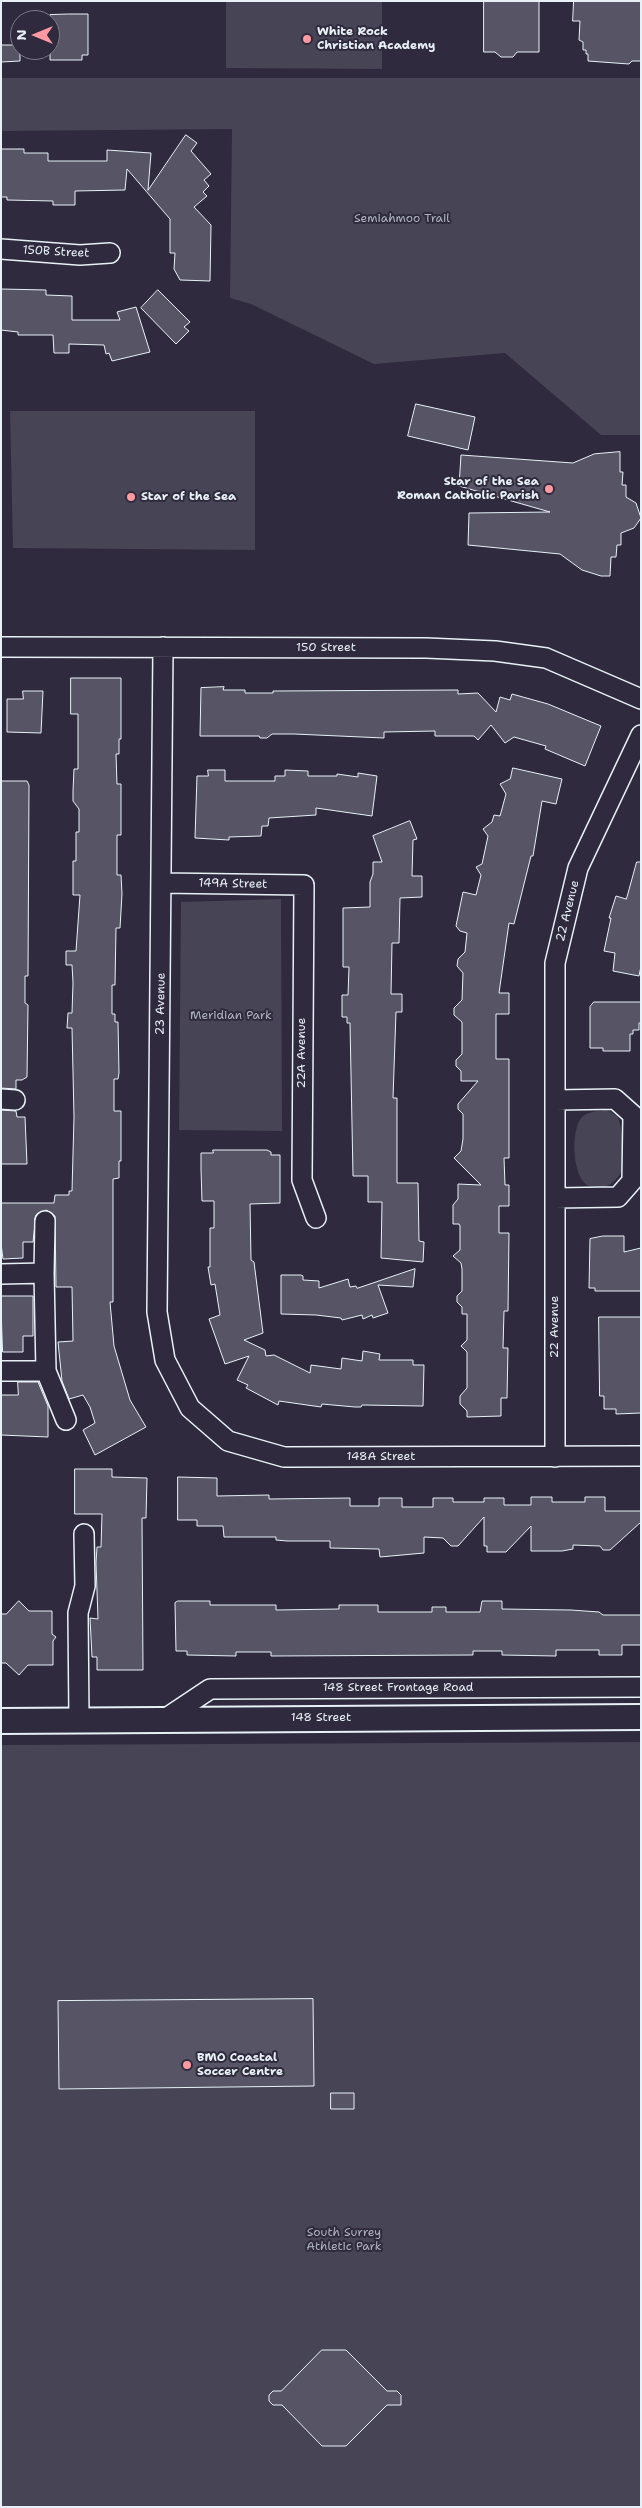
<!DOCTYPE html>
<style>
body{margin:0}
#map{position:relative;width:642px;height:2508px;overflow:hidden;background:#2f2a3d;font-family:"Shantell Sans",sans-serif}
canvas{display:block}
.frame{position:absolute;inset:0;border:2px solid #e8f1f8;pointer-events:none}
.north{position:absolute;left:10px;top:10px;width:50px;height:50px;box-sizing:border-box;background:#2f2a3d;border:1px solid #797a88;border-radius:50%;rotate:270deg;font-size:14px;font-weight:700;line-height:20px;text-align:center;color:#e8f1f8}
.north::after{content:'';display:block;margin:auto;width:18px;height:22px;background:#ff9aa2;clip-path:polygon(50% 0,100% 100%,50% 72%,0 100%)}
</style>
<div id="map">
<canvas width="642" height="2508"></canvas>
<div class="frame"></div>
<div class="north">N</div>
</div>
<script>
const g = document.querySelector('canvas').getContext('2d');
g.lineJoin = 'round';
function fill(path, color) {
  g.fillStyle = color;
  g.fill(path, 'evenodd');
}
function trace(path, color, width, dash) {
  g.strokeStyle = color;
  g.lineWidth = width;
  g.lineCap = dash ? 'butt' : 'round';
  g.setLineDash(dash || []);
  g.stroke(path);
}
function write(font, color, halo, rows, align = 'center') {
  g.font = font + ' "Shantell Sans",sans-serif';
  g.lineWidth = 4;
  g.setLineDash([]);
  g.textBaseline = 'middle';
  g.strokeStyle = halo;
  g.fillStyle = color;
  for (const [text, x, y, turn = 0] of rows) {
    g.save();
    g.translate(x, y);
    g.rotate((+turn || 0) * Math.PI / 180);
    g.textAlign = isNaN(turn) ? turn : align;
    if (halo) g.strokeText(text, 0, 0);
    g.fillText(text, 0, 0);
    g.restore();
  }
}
fill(new Path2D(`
 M226,1H382V69L226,68Z
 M1,78H641V435H601L505,353L374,364L251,304L230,298L232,129L1,131Z
 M10,411H255V550L13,548Z
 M281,899L282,1131L179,1130L181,902Z
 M607,1110C610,1112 614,1114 617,1116C623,1124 625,1164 621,1172C616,1183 602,1192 589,1186C572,1179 570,1129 582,1117C588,1111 599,1111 607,1110Z
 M641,1742V2507H1V1745Z`), '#464455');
const building = new Path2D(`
 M484,1H539V52H517L513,57H501L495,52H484Z
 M574,1H641V61H632L629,64L588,61V54H586V50H583V42L579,40L580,21H573Z
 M68,14H88V55H82V60H50V15Z
 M1,45H20V61L1,62Z
 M186,135L197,143L191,151L211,174L204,180L209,186L203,192L207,196L194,207L211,225L210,281L180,280L174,269L175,253H170V219L127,169L125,190L75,191V205H53V201L7,200V197H1V149H24V153H48V161H107V150L151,153L148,190Z
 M1,289L46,290V295L72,296V320H120L117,312L136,307L150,352L112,361L109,353L106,354L104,345L69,344V353H54L53,335H18V332L1,330Z
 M158,290L190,322L184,327L189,331L176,344L141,308Z
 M416,404L475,417L468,450L408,436Z
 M620,452V472H623L622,485H626V497L636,503L641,518L634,528L621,533V545H617L616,557H611L610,576H601L582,570L560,554L468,545L469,513L550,512L459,486L461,455L573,463L594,454Z
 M71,678H121V739H119V754H116L117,784H121V835H117V875H121L122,894L120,928H116L115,985H112V1014H115V1022H118L119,1073L118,1079H114V1111H121V1161H119V1178L113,1179V1302H110L114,1346L130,1400L146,1427L95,1455L83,1430L95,1423L90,1407L83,1395L69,1399L62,1381L58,1342L73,1341L72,1287H56L55,1216L46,1210L36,1215L33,1242H23V1258L3,1259L1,1244V1203H54L55,1195H69V1191H72L74,1117L72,1028H67L68,1013H72L73,983L72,965H66V951H76L80,895H73V861H76V832H79V809L73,801V791L74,769H78V714H71Z
 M224,687L223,690H245V693H273V691L458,690V694L478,693L496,712L500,697L510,700L512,694L548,704L601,726L585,766L545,749L546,746L514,737L505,743L491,725L478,740L474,736H435V731L384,732V738L294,734H272L267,738H260L259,736H200L201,688Z
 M23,691H43L41,733L7,732V699H23Z
 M513,768L562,779L556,804L542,801L533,856H531L514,924L509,923L499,993H509V1014H496V1059H509V1158H504L505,1185H509V1206H499V1233H509L508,1311H504L503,1348H508L507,1398H501V1416L467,1417V1411L460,1404V1396L467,1388V1352L461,1346L467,1340V1314H462V1307L457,1302V1296L462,1291V1269L461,1263L453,1256L460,1250V1226L459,1224H453V1205L458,1199V1184L481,1185L454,1158L461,1151L463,1139V1114L458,1109V1104L478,1081H461V1071L456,1066V1060L462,1054V1022L454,1015V1008L462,1000L463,973L457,966L458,959L465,952L467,933L460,931L456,926L463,892L476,895L481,875L476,867L482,864L488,836L483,829L492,822L494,815L500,816L506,794L500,784L510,779Z
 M208,770H225V781H275V776H285V770L308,771V776H337V774L358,777V773L377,776L372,816L316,808V815L269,818L268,826H262L261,836L229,837V840L195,838L197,776H208Z
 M1,781H27L29,785L28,976H25V1003L28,1005L27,1077L22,1080H16V1089L1,1088Z
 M410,821L417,839L413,840L412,876H422V897L400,898L399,943H392L391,994H402V1012H396L393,1098H397V1183H418L419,1241L424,1242L423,1262L381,1258L382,1202H368V1176H353L350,1023H347V1017H342V995H348L349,967H343V908L370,907V882L373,874V862H382L373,836Z
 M637,862H641V966L639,976L613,971L615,953L604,951L611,918H609L616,896L626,899Z
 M594,1002H641V1023H639V1030H633V1034H630V1051H603V1048H590V1007Z
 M1,1110L16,1111L17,1117H25L27,1164H1Z
 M213,1150H267L271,1152V1155H280V1203L250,1204L251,1260L254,1262L263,1333L244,1340L265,1350L266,1356L274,1355L310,1373L311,1365L341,1369L342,1358L362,1361L363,1351L380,1354L379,1360H413V1365H424L423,1406L362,1405L361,1407H355L322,1404L321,1407L279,1401L278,1405L246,1388L248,1385L237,1380L249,1356L225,1364L209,1319L220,1315L215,1284L211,1285L208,1267H210V1228H214V1201H202L201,1170V1153H213Z
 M603,1236H624V1252L641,1248V1291H595V1288H589L590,1239Z
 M415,1269L413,1287L378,1285L388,1313L373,1318L372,1315L363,1319L362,1315L342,1320L341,1318L316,1315L281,1314V1275H301L303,1276V1280L319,1281V1288L348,1279L350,1287L356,1286L357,1288Z
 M1,1296H33V1336H23V1352H3Z
 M599,1317H641V1413L616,1414V1409H604V1396H600Z
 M18,1382H38L48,1406V1437L1,1435V1395H18Z
 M75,1469H112V1477L147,1478L146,1518H142L143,1670H97V1657H92L90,1618L98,1619L96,1563L97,1547H101L102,1514H75Z
 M178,1477L217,1478V1496L269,1495V1499L350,1498V1506H379V1498H402V1507H433V1498H453V1502H484V1498H504V1505H531V1497H552V1502H585V1497H605V1511H641V1522L610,1550H603L600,1546L573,1545V1549L562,1551H531V1526L506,1552H487V1546H484V1517L458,1546H451L443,1538L424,1537V1553L380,1557L379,1549L330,1548V1541H287L276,1540V1537H224L223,1526H197V1520H178Z
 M19,1601L29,1611H52V1634L56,1637L53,1641V1665H28L19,1675L6,1663H1V1614H6Z
 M178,1601H210V1605H276V1610L339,1609V1605H378V1612H432V1607H446V1612H480L482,1601H502V1609L571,1610L599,1612L603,1615H641V1645H622V1655H599V1650H556V1656L502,1655V1651H473V1655L271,1656V1652H236V1656L187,1655V1651H176L175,1603Z
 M313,1999L314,2086L59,2089L58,2001Z
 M331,2093H354V2109H331Z
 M322,2350H346L387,2391H397L401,2395V2405H387L346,2446H322L282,2405H273L269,2401V2395L273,2391H281Z`);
fill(building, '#575565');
trace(building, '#e8f1f8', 1);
const minor = new Path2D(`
 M1,249L80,255L110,253
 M1,647L426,648L495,651L546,658L641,699
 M163,647L157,1312L165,1360L190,1408L228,1441L284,1457L641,1456
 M162,883L304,885L302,1180L316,1218
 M1,1099L15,1100
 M555,1198L618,1197L632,1181L633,1115L615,1099L556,1100
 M44,1273L45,1221
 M1,1274L44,1273L46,1371L66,1420
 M1,1371H46
 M555,1457V963L578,868L641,735
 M79,1719L78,1613L85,1586L84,1534
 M165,1719L210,1689L641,1687`);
const major = new Path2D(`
 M1,1721L641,1717`);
trace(minor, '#e8f1f8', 22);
trace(major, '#e8f1f8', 28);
trace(minor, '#2f2a3d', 19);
trace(major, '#2f2a3d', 24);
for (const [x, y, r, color] of [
 [307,39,5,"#ff9aa2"],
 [549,489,5,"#ff9aa2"],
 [131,497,5,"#ff9aa2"],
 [187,2065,5,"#ff9aa2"]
]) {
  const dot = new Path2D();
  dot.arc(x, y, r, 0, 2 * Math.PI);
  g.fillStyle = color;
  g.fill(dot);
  trace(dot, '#2f2a3d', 2);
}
write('bold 12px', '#e8f1f8', '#2f2a3d', [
 ["White Rock",317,32],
 ["Christian Academy",317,46],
 ["Star of the Sea",539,482,"right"],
 ["Roman Catholic Parish",539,496,"right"],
 ["Star of the Sea",141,497],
 ["BMO Coastal",197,2058],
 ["Soccer Centre",197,2072]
], 'left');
write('12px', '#afb4bf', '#2f2a3d', [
 ["Semiahmoo Trail",402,219],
 ["Meridian Park",231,1016],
 ["South Surrey",344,2233],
 ["Athletic Park",344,2247]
]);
write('12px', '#e8f1f8', '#2f2a3d', [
 ["150B Street",56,252,3],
 ["150 Street",326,648],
 ["149A Street",233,884,1],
 ["22 Avenue",568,911,-76],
 ["23 Avenue",161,1004,-89],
 ["22A Avenue",302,1053,-90],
 ["22 Avenue",555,1327,-90],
 ["148A Street",381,1457],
 ["148 Street Frontage Road",398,1688],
 ["148 Street",321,1718]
]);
</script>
